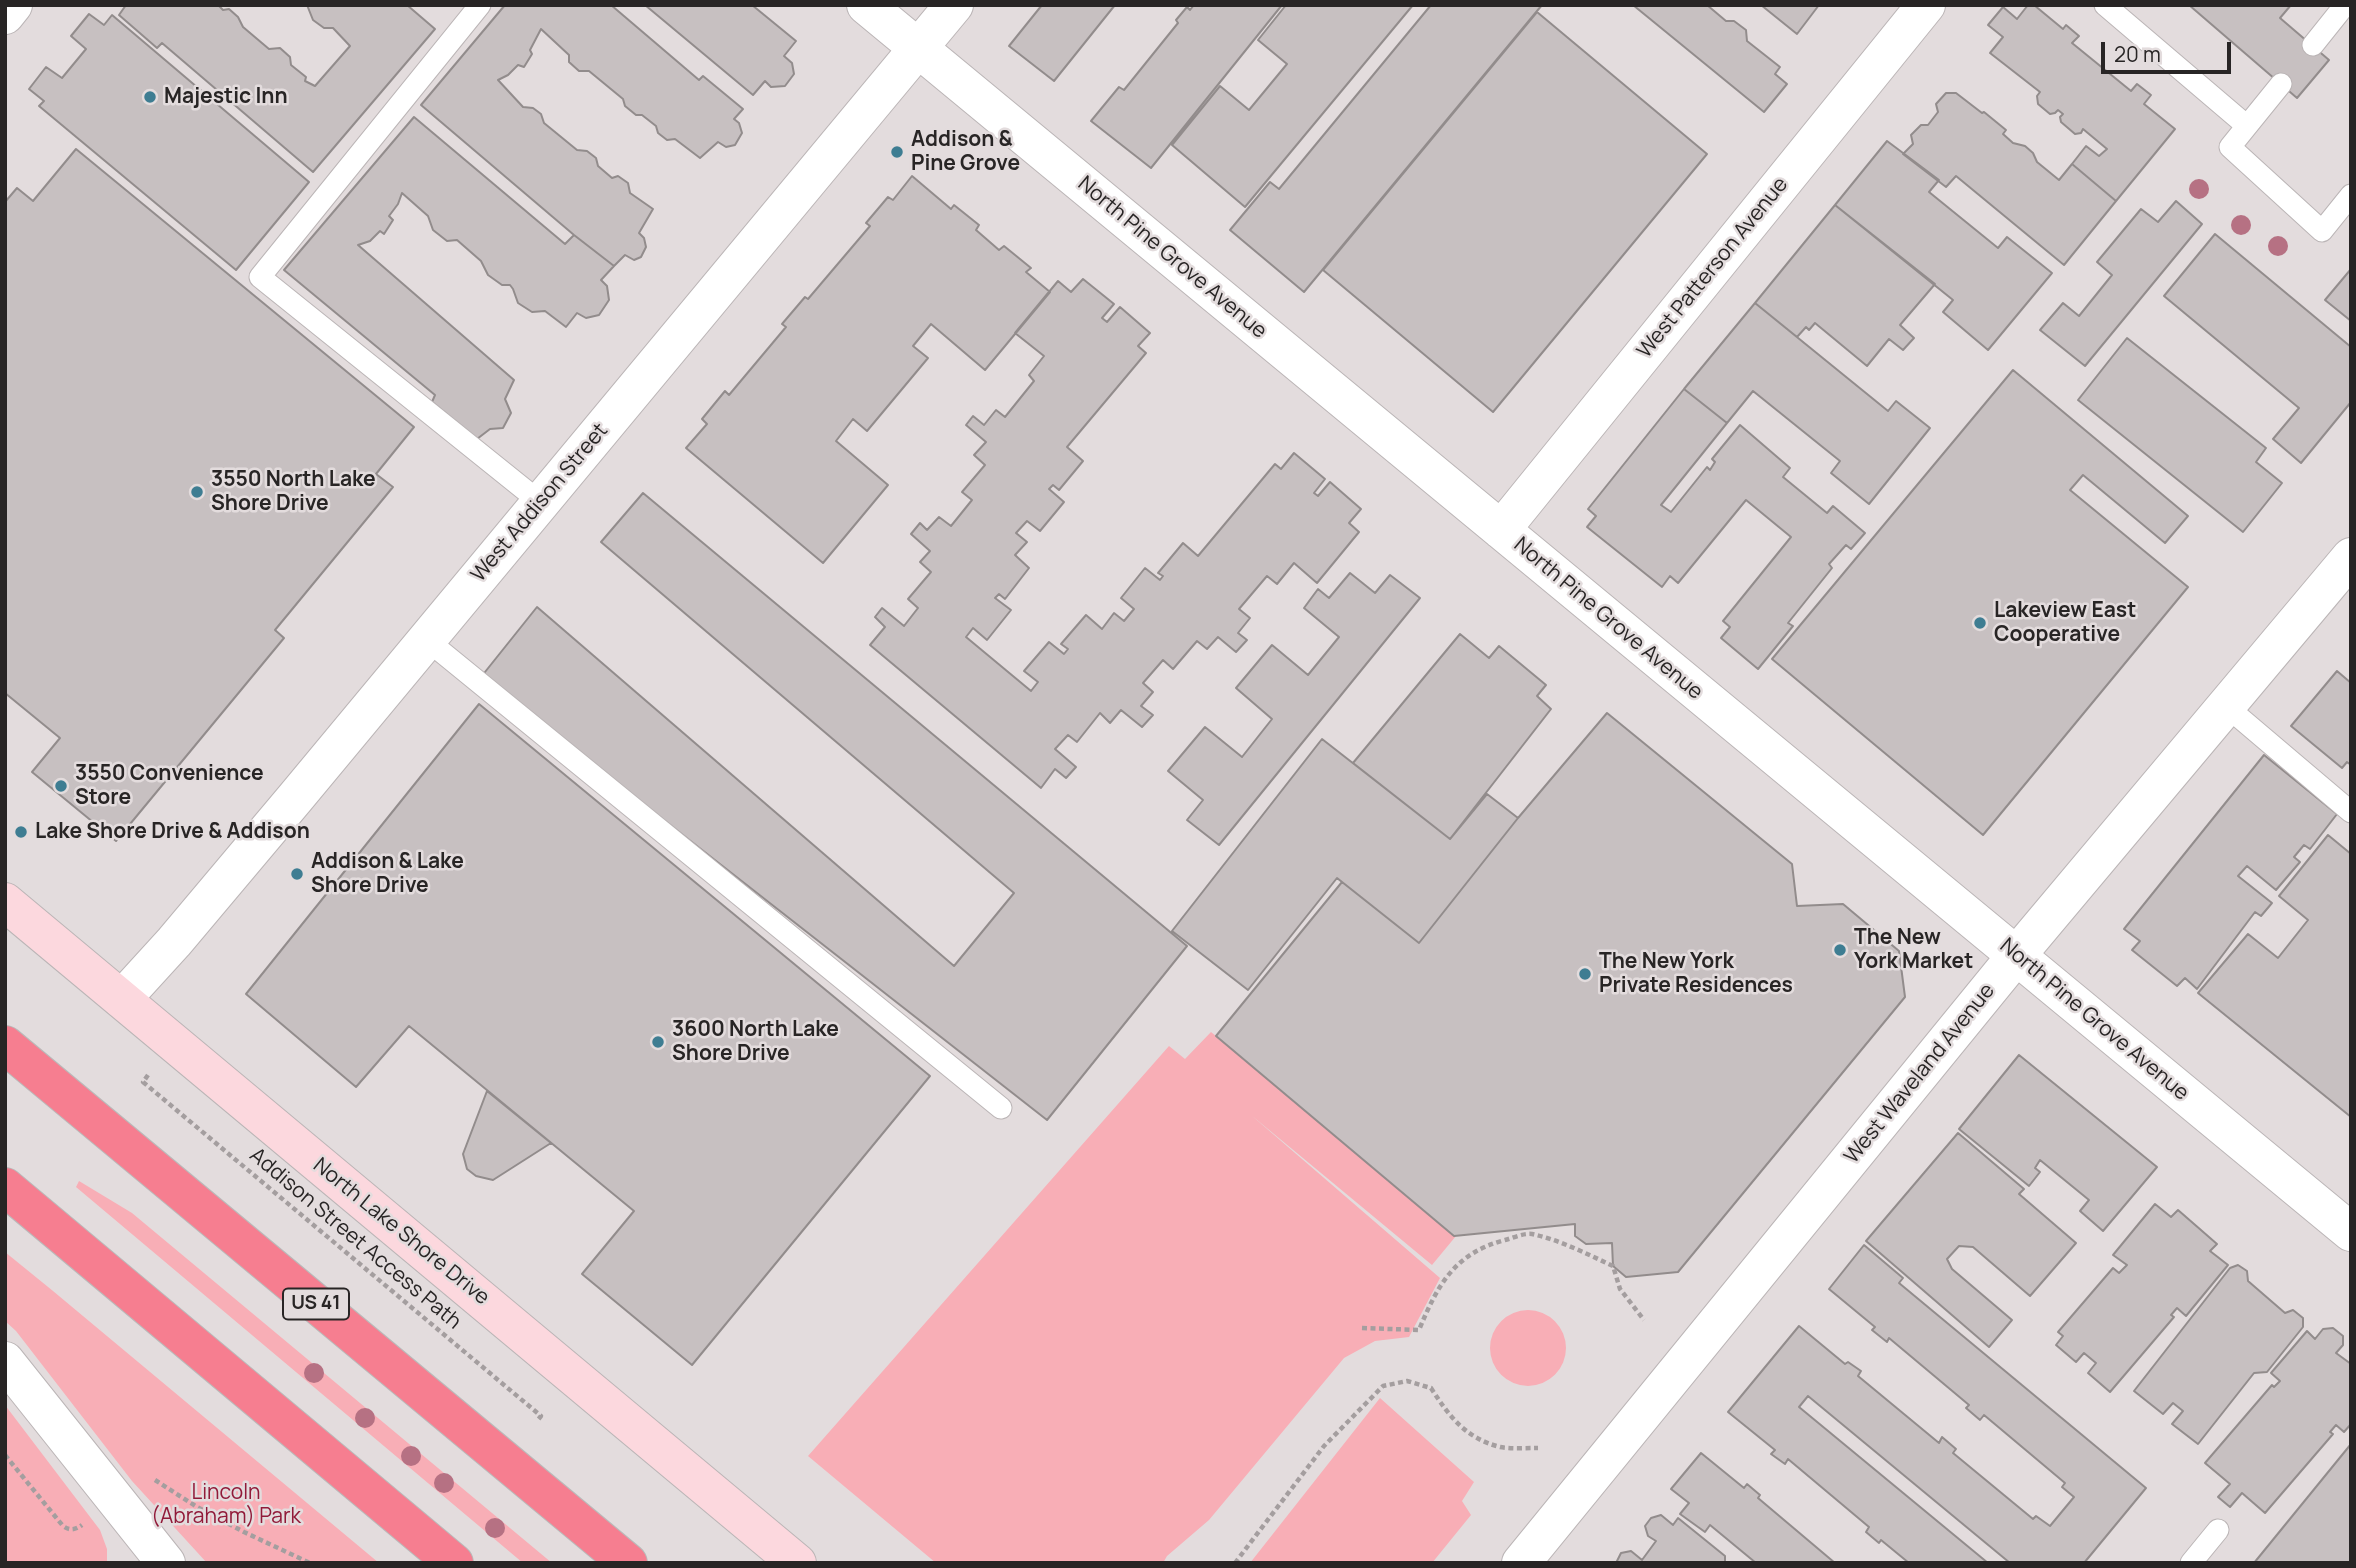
<!DOCTYPE html>
<style>
body{margin:0}
#map{position:relative;width:2356px;height:1568px;overflow:hidden;background:#e3dcdd;font-family:Manrope,sans-serif}
canvas{display:block}
.frame{position:absolute;inset:0;border:7px solid #282525;pointer-events:none}
.scale{position:absolute;left:2101px;top:42px;width:130px;height:32px;box-sizing:border-box;border:4px solid #282525;border-top:0;padding-left:9px;font-size:21px;line-height:24px;white-space:nowrap;color:#282525;-webkit-text-stroke:5px #e3dcdd;paint-order:stroke}
</style>
<div id="map">
<canvas width="2356" height="1568"></canvas>
<div class="frame"></div>
<div class="scale">20 m</div>
</div>
<script>
const g = document.querySelector('canvas').getContext('2d');
g.lineJoin = 'round';
function fill(path, color) {
  g.fillStyle = color;
  g.fill(path, 'evenodd');
}
function trace(path, color, width, dash) {
  g.strokeStyle = color;
  g.lineWidth = width;
  g.lineCap = dash ? 'butt' : 'round';
  g.setLineDash(dash || []);
  g.stroke(path);
}
function write(font, color, halo, rows, align = 'center') {
  g.font = font + ' Manrope,sans-serif';
  g.lineWidth = 5;
  g.setLineDash([]);
  g.textBaseline = 'middle';
  g.strokeStyle = halo;
  g.fillStyle = color;
  for (const [text, x, y, turn = 0] of rows) {
    g.save();
    g.translate(x, y);
    g.rotate((+turn || 0) * Math.PI / 180);
    g.textAlign = isNaN(turn) ? turn : align;
    if (halo) g.strokeText(text, 0, 0);
    g.fillText(text, 0, 0);
    g.restore();
  }
}
fill(new Path2D(`
 M1211,1032L1456,1236L1432,1265L1251,1115L1440,1278L1409,1337L1375,1341L1344,1358L1209,1520L1167,1556L1163,1563H936L808,1456L1169,1046L1185,1059Z
 M79,1181L132,1213L552,1563H523L76,1187Z
 M5,1252L53,1291L379,1563H207L132,1481L16,1331L5,1321Z
 M1490 1348a38 38 0 1 1 76 0a38 38 0 1 1-76 0Z
 M1380,1398L1474,1482L1462,1501L1471,1515L1432,1563H1250Z
 M5,1405L100,1530L107,1549V1563H5Z`), '#f8aeb6');
const building = new Path2D(`
 M126,5H218L223,10L229,9L238,17L243,27L269,49L280,48L290,57L291,65L306,77L305,81L315,86L350,46L333,28H324L313,20L307,5H407L435,29L313,172L162,43L157,48L119,15Z
 M505,5H611L699,80L703,76L743,109L734,119L739,123L742,133L735,145L726,147L718,142L700,158L675,139L667,140L658,133L656,126L642,115H636L625,106L623,99L589,71H579L569,62V55L541,29L530,50L532,54L524,67L518,65L508,75L498,80L523,107L533,108L541,114L544,123L577,150L587,151L596,158L598,166L612,178L618,176L628,183L630,193L653,209L639,233L644,238L646,247L641,257L634,260L625,255L614,266L574,235L421,105Z
 M645,5H752L796,41L784,56L792,63L794,74L785,86L771,87L765,81L753,95Z
 M1042,5H1115L1054,81L1009,46Z
 M1194,5H1282L1151,168L1091,121L1119,87L1124,90L1178,23L1176,20L1187,7L1190,10Z
 M1286,5H1413L1245,207L1172,145L1220,86L1249,110L1287,64L1258,40Z
 M1431,5H1542L1304,292L1230,230L1270,182L1279,189Z
 M1633,5H1707L1726,21H1734L1746,30L1747,41L1780,67L1775,74L1787,84L1764,112Z
 M1761,5H1819L1797,34Z
 M2028,5H2034L2063,29L2066,25L2079,36L2072,43L2131,91L2137,84L2151,95L2144,104L2175,129L2116,201L2072,164L2086,146L2099,156L2107,149L2083,129L2081,133L2075,134L2061,122L2060,117L2063,114L2058,110L2055,113L2050,114L2038,104L2037,96L2040,92L1990,53L2003,37L1988,25L2003,7L2017,19Z
 M2189,5H2291L2280,18L2329,60L2297,98Z
 M1537,12L1707,154L1493,412L1323,270Z
 M89,14L104,25L112,15L309,182L236,270L39,106L44,101L29,89L46,67L62,78L86,49L71,36Z
 M1946,93H1956L1982,113L1984,112L2006,130L2003,134L2013,143L2025,146L2033,153L2037,162L2059,180L2072,164L2116,201L2064,265L1956,176L1946,187L1903,154L1913,144L1911,135L1921,125H1928L1938,112L1936,104Z
 M414,117L565,244L574,235L614,266L601,280L607,286L609,300L599,315L586,318L577,313L566,327L545,311L532,312L518,303L513,289L510,285H502L488,275L481,261L457,240L447,241L433,230L428,216L402,193L398,204L389,216L393,220L384,234L380,231L370,241L358,245L514,380L505,399L511,413L503,428L490,429L477,439L432,402L435,395L284,270Z
 M1887,141L1939,180L1929,192L1998,248L2007,237L2052,273L1988,350L1943,312L1953,300L1835,205Z
 M76,149L414,427L376,474L393,487L275,630L284,638L116,841L32,772L60,738L5,693V202L17,188L33,201Z
 M912,176L951,209L954,205L979,225L976,230L999,250L1004,246L1031,268L1026,272L1050,292L985,370L931,324L913,346L928,358L867,431L853,419L836,441L888,485L823,563L686,448L707,424L702,419L725,391L729,395L786,327L782,324L805,297L808,299L870,226L866,223L888,197L893,200Z
 M2176,201L2202,224L2085,366L2040,330L2063,303L2079,316L2112,275L2097,262L2141,209L2158,222Z
 M1835,205L1935,284L1900,325L1914,338L1903,350L1889,339L1867,366L1815,323L1809,330L1806,327L1797,337L1755,303Z
 M2215,234L2351,347V402L2301,463L2273,439L2299,408L2164,296Z
 M2351,269V321L2325,300Z
 M1083,279L1114,304L1102,318L1107,322L1120,307L1150,333L1138,346L1146,353L1067,447L1083,461L1059,490L1053,485L1049,489L1064,502L1040,531L1027,521L1016,533L1027,542L1015,555L1029,568L1005,599L999,594L995,598L1011,610L987,640L973,628L966,637L1031,691L1038,682L1024,671L1049,642L1064,654L1068,649L1061,644L1086,615L1102,629L1114,613L1124,621L1134,609L1121,598L1145,568L1160,580L1163,576L1158,573L1183,543L1198,556L1275,464L1281,469L1294,453L1325,479L1314,493L1318,496L1330,482L1361,509L1349,523L1359,532L1317,583L1294,563L1277,584L1267,576L1239,609L1250,618L1238,633L1247,640L1236,652L1218,637L1207,649L1197,641L1173,669L1163,660L1143,683L1153,692L1141,706L1153,715L1142,727L1121,710L1110,723L1100,713L1077,742L1068,735L1055,749L1076,767L1066,778L1055,769L1041,788L870,645L885,627L875,617L882,608L904,626L918,608L908,599L931,572L920,562L930,551L911,534L920,523L927,530L939,517L951,526L972,500L962,492L985,465L974,455L986,442L966,425L973,416L984,425L996,410L1005,417L1034,381L1029,375L1044,356L1015,333L1058,281L1071,292Z
 M1755,303L1888,411L1896,401L1930,428L1869,504L1831,473L1840,461L1753,391L1727,423L1684,389Z
 M2127,338L2266,448L2256,462L2282,483L2243,532L2078,400Z
 M2013,370L2188,516L2165,543L2083,475L2070,490L2188,587L1983,835L1772,659Z
 M1684,389L1727,423L1661,505L1671,512L1707,467L1710,470L1715,462L1712,459L1740,425L1790,468L1783,477L1827,513L1833,506L1865,533L1851,549L1846,545L1829,564L1832,568L1788,623L1793,626L1758,669L1721,638L1730,627L1723,621L1791,537L1746,500L1678,583L1670,576L1662,587L1587,527L1596,516L1588,509Z
 M643,493L1187,946L1047,1120L481,677L537,607L954,966L1014,893L601,542Z
 M1350,573L1375,593L1390,575L1420,598L1219,845L1187,820L1203,800L1168,771L1205,727L1242,757L1272,719L1236,688L1272,645L1308,675L1339,637L1304,608L1318,589L1329,598Z
 M1460,634L1489,658L1499,646L1546,685L1537,696L1551,709L1450,839L1353,763Z
 M2337,671L2351,683V765L2347,762L2342,768L2291,726Z
 M479,704L930,1076L692,1365L582,1274L634,1211L409,1026L356,1087L246,994Z
 M1607,713L1792,864L1797,906L1843,904L1899,951L1905,997L1678,1272L1626,1277L1613,1266L1612,1243L1586,1244L1575,1236V1224L1454,1236L1216,1036L1342,882L1419,943L1518,818Z
 M1322,739L1450,839L1487,794L1518,818L1419,943L1337,878L1248,990L1172,931Z
 M2264,755L2337,814L2310,849L2304,845L2294,857L2300,862L2276,890L2247,866L2238,876L2272,903L2261,916L2255,912L2197,989L2185,978L2177,986L2132,950L2140,941L2124,929Z
 M2328,835L2351,854V1117L2198,993L2248,934L2278,958L2308,920L2279,896Z
 M2019,1055L2157,1167L2103,1231L2080,1211L2089,1200L2040,1160L2035,1168L2040,1172L2029,1186L1959,1129Z
 M487,1091L551,1143L493,1180L476,1176L467,1169L463,1154Z
 M1958,1133L2024,1189L2019,1194L2076,1243L2030,1296L1973,1247L1959,1246L1947,1259L1952,1269L2012,1320L1989,1347L1866,1241Z
 M2155,1204L2171,1217L2178,1210L2217,1244L2210,1251L2228,1265L2186,1316L2177,1308L2171,1315L2174,1317L2110,1392L2088,1373L2096,1363L2084,1353L2076,1362L2056,1345L2063,1336L2058,1332L2113,1268L2119,1273L2127,1265L2113,1255Z
 M1864,1245L1903,1278L1899,1283L2146,1488L2084,1563H2010L1808,1396L1799,1407L1988,1563H1909L1881,1540L1879,1543L1866,1532L1869,1527L1788,1459L1785,1464L1771,1454L1775,1450L1728,1412L1799,1326L1845,1364L1848,1362L1861,1371L1858,1376L1939,1443L1942,1437L1956,1449L1953,1453L2033,1519L2036,1516L2050,1526L2074,1497L2062,1487L2065,1483L1984,1415L1980,1420L1966,1408L1969,1405L1889,1338L1887,1342L1872,1330L1875,1327L1829,1289Z
 M2238,1265L2247,1271L2248,1281L2285,1313L2293,1310L2303,1318V1327L2267,1372L2254,1373L2198,1444L2172,1424L2183,1411L2173,1403L2163,1414L2134,1391L2230,1268Z
 M2333,1328L2343,1336V1345L2336,1353L2351,1364V1424L2344,1432L2336,1425L2330,1432L2333,1434L2265,1513L2242,1493L2230,1507L2218,1497L2230,1484L2205,1463L2272,1385L2274,1387L2280,1381L2271,1373L2307,1331L2315,1339L2323,1329Z
 M2351,1444V1563H2254Z
 M1701,1453L1744,1488L1747,1484L1760,1495L1758,1498L1835,1563H1756L1710,1525L1705,1532L1680,1514L1689,1503L1671,1489Z
 M1661,1515L1673,1525L1678,1518L1725,1556V1563H1616L1621,1553L1631,1551L1642,1560L1656,1541L1648,1536L1645,1526L1651,1518Z`);
fill(building, '#c7c0c1');
trace(building, '#928c8c', 2);
const service = new Path2D(`
 M480,5L260,277L540,502
 M2105,5L2247,126
 M2313,45L2345,5
 M2281,84L2230,147L2322,231L2351,195
 M427,640L1001,1108
 M2226,706L2351,812
 M2191,1563L2218,1530`);
const minor = new Path2D(`
 M866,5L2351,1232
 M5,15L13,5
 M1501,530L1926,5
 M5,1361L166,1563
 M1521,1563L2016,956L2351,557`);
const tertiary = new Path2D(`
 M122,999L174,942L296,797L954,5`);
const secondary = new Path2D(`
 M5,902L797,1563`);
const motorway = new Path2D(`
 M5,1045L628,1563
 M5,1187L454,1563`);
trace(service, '#bbb5b6', 23);
trace(minor, '#bbb5b6', 40);
trace(tertiary, '#bbb5b6', 40);
trace(secondary, '#bbb5b6', 40);
trace(motorway, '#bab9b9', 40);
trace(new Path2D(`
 M148,1075L143,1082L541,1416L537,1421
 M1362,1328L1419,1330C1438,1284 1455,1253 1505,1240C1513,1238 1523,1233 1532,1234C1560,1240 1587,1254 1613,1266L1620,1289L1644,1320
 M5,1455L63,1526C70,1531 75,1530 82,1525
 M155,1480L197,1507L244,1532L310,1563
 M1235,1563L1324,1446L1383,1386L1407,1381L1431,1388C1449,1416 1465,1438 1500,1447C1512,1449 1526,1448 1538,1448`), '#a49e9f', 4.5, [5, 3.5]);
trace(service, '#fff', 21);
trace(minor, '#fff', 38);
trace(tertiary, '#fff', 38);
trace(secondary, '#fcd8de', 38);
trace(motorway, '#f67e90', 38);
g.fillStyle = '#b67183';
for (const [x, y] of [
 [2199,189],
 [2241,225],
 [2278,246],
 [314,1373],
 [365,1418],
 [411,1456],
 [444,1483],
 [495,1528]
]) {
  g.beginPath();
  g.arc(x, y, 10, 0, 2 * Math.PI);
  g.fill();
}
for (const [x, y, r, color] of [
 [150,97,7,"#3e7d92"],
 [897,152,7,"#3e7d92"],
 [197,492,7,"#3e7d92"],
 [1980,623,7,"#3e7d92"],
 [61,786,7,"#3e7d92"],
 [21,832,7,"#3e7d92"],
 [297,874,7,"#3e7d92"],
 [1840,950,7,"#3e7d92"],
 [1585,974,7,"#3e7d92"],
 [658,1042,7,"#3e7d92"]
]) {
  const dot = new Path2D();
  dot.arc(x, y, r, 0, 2 * Math.PI);
  g.fillStyle = color;
  g.fill(dot);
  trace(dot, '#e3dcdd', 2.5);
}
for (const [x, y, w] of [
 [316,1304,66]
]) {
  const box = new Path2D();
  box.roundRect(x - w / 2, y - 15.5, w, 31, 5);
  g.fillStyle = '#e3dcdd';
  g.fill(box);
  trace(box, '#282525', 2);
}
write('bold 19px', '#282525', null, [
 ["US 41",316,1304]
]);
write('bold 21px', '#282525', '#e3dcdd', [
 ["Majestic Inn",164,97],
 ["Addison &",911,140],
 ["Pine Grove",911,164],
 ["3550 North Lake",211,480],
 ["Shore Drive",211,504],
 ["Lakeview East",1994,611],
 ["Cooperative",1994,635],
 ["3550 Convenience",75,774],
 ["Store",75,798],
 ["Lake Shore Drive & Addison",35,832],
 ["Addison & Lake",311,862],
 ["Shore Drive",311,886],
 ["The New",1854,938],
 ["York Market",1854,962],
 ["The New York",1599,962],
 ["Private Residences",1599,986],
 ["3600 North Lake",672,1030],
 ["Shore Drive",672,1054]
], 'left');
write('21px', '#282525', '#e3dcdd', [
 ["North Pine Grove Avenue",1172,258,40],
 ["West Patterson Avenue",1713,268,-51],
 ["West Addison Street",540,503,-50],
 ["North Pine Grove Avenue",1608,619,40],
 ["North Pine Grove Avenue",2094,1020,40],
 ["West Waveland Avenue",1920,1074,-51],
 ["North Lake Shore Drive",401,1232,39],
 ["Addison Street Access Path",355,1239,40]
]);
write('21px', '#911a39', '#e3dcdd', [
 ["Lincoln",226,1493],
 ["(Abraham) Park",226,1517]
]);
</script>
